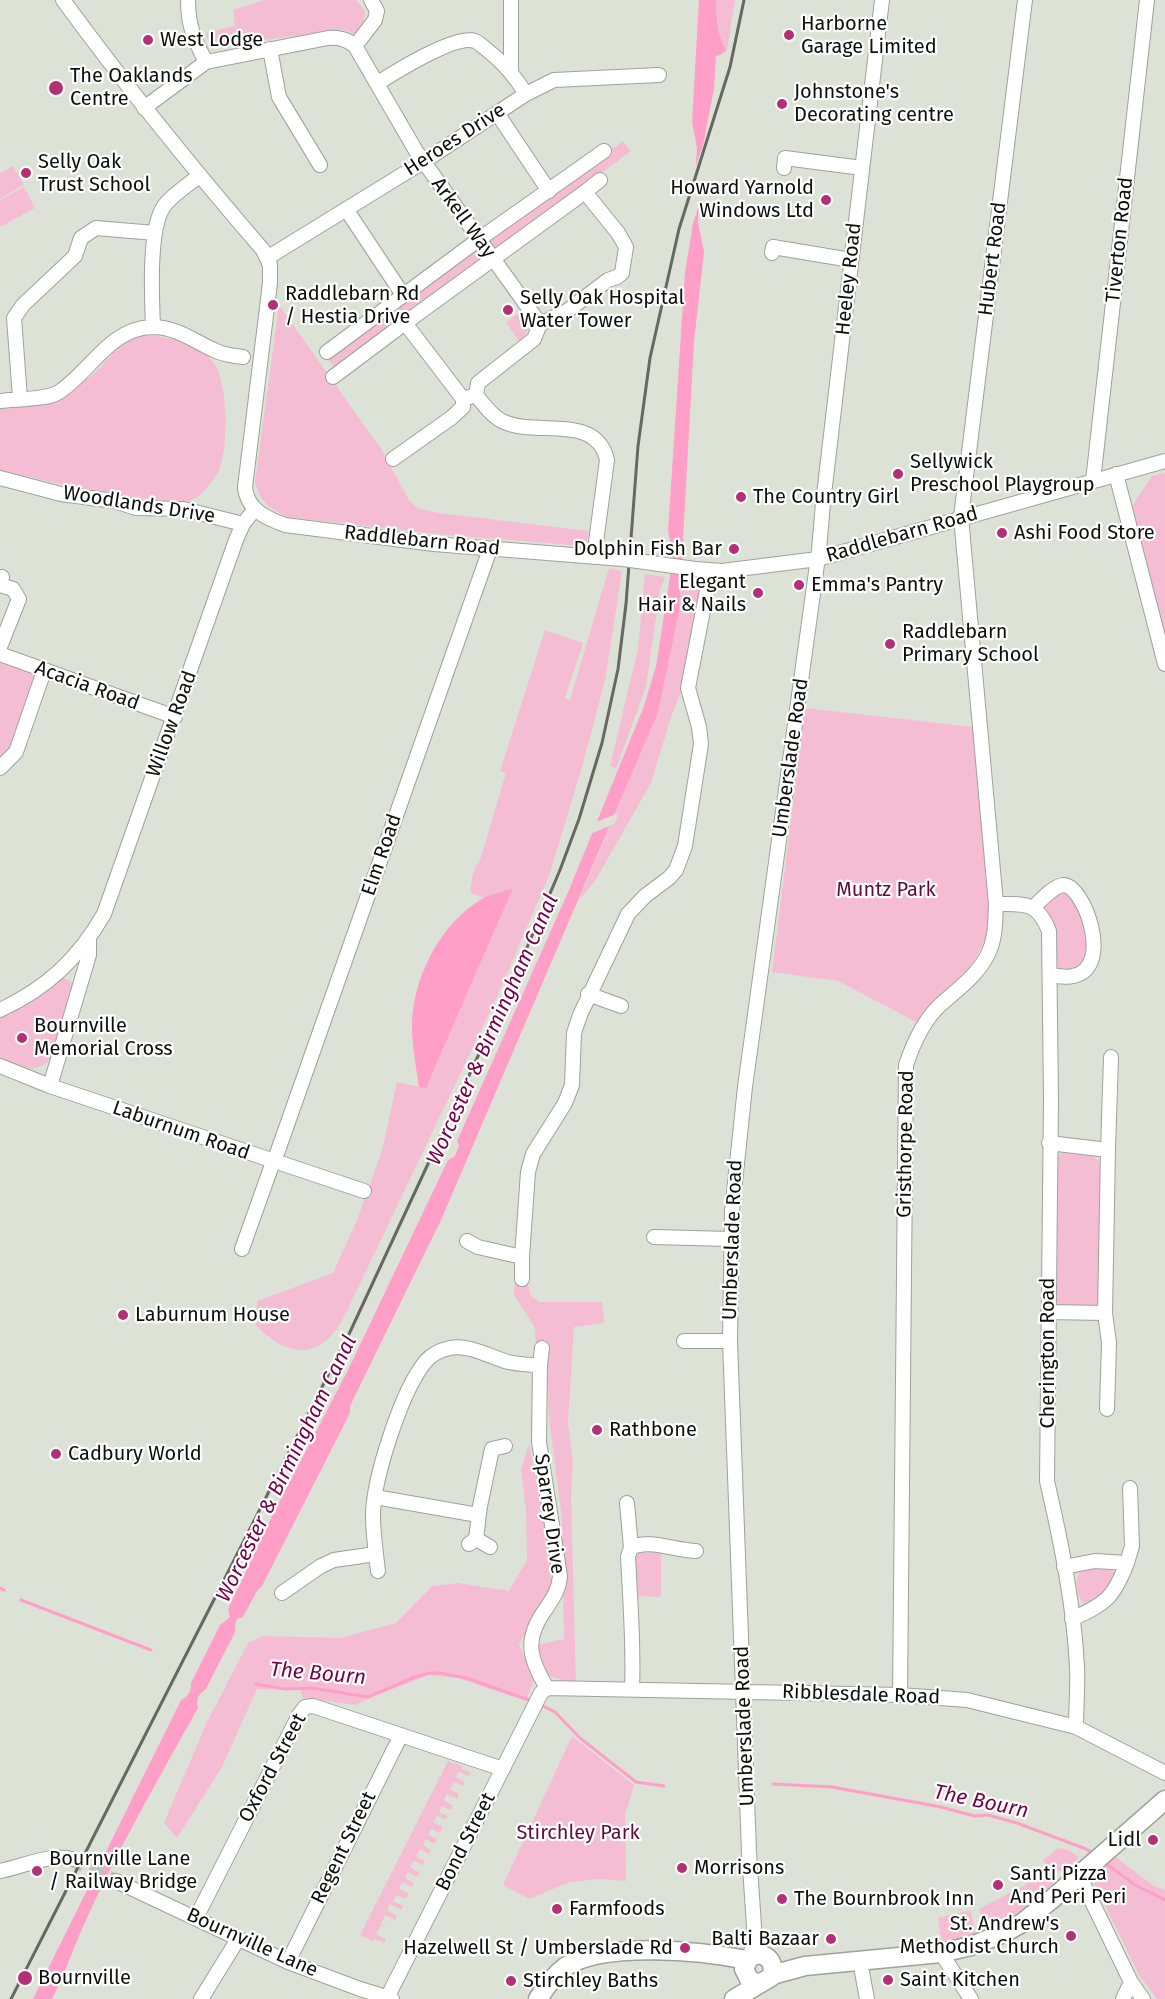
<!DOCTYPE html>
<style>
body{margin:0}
canvas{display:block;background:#dce3d6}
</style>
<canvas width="1165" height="1999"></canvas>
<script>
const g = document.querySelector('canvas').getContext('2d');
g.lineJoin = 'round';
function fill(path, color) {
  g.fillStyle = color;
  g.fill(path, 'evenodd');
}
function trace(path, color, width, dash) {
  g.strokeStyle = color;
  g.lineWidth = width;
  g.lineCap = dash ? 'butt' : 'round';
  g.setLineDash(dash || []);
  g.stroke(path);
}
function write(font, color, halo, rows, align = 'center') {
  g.font = font + ' "Fira Sans",sans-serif';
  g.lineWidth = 4.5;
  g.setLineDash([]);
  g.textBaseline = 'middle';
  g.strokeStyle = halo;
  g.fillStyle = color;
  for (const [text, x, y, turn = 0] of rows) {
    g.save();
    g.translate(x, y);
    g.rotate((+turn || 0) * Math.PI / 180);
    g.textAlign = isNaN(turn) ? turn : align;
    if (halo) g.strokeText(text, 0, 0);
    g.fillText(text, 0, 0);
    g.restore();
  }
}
fill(new Path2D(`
 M264,0H356L365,11L363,26L355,35L344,30L314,33L211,48L205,33L235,26L233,10Z
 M716,0H735L727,50C716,34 717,19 716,0Z
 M623,141L631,151L496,251L487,239Z
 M13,166L24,185L0,199V173Z
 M24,187L35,208L0,227V200Z
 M475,248L483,260L334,367L325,356Z
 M279,305L381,449L410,502L420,509L439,513L589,531L587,541L583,546L435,534L287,517C268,507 261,503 255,482Z
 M520,312L529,328L524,337L519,341L506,322Z
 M144,335C169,337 197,341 214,363C228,383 229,447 219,470C214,480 203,495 192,500C169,512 31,477 0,470V409L46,405L54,402L95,373L126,339Z
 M1165,473V634L1132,506L1152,476Z
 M609,568L622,571L605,681L582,767L549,876L496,999L357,1290C350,1304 344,1320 335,1331C310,1363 279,1350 256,1325L257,1301L333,1273L357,1220L382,1151L397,1082L426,1088L512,889L484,898L470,892L473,873L481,857L506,773L500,771L545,630L583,643L565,698L570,700Z
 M645,574L665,577L660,590L646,687L616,769L610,766L638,649Z
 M681,579L698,580L702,592L685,682L671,717L651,783L595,881L578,902L658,713L679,612Z
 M0,657L40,673L13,751L0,764Z
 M805,708L973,727L991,912L986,937L973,964L963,978L937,997L918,1023L838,981L772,972Z
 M1060,891L1068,892L1088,924L1087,960L1082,966L1072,970L1053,969L1041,911Z
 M61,978L69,980L74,985L49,1061C31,1075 20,1066 0,1059V1015Z
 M1065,1152C1079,1153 1094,1151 1101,1164L1099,1302C1086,1311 1069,1311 1056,1302V1161L1059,1155Z
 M515,1279L527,1280L531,1296L539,1302H602L604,1323L574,1327L568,1424L573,1462L571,1495L576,1685L547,1675L537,1645L564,1639L562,1519L549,1419L547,1350L536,1347L535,1328L514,1295Z
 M529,1444L545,1521L552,1588L519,1644L534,1680L526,1701L458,1678L429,1675L367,1699L356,1705L303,1698L300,1690L257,1689L222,1767L177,1838L164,1823L206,1724L248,1643L263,1636L340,1638L396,1623L432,1586L458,1583L509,1591L527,1560L526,1510L521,1469Z
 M661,1552V1597L638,1596L634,1553Z
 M1106,1564L1113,1571L1116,1581L1090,1606L1084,1604C1076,1594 1074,1580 1081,1570Z
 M572,1736L634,1785L625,1815L626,1881L600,1879L570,1882L529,1899L503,1885Z
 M448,1761L463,1766L461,1769L471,1772L469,1776L459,1772L456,1777L465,1782L463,1786L454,1782L450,1789L459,1794L457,1799L447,1794L444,1800L453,1806L451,1810L442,1806L439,1812L448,1816L446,1820L437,1816L433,1822L443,1827L440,1833L431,1829L428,1835L437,1839L434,1844L426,1839L423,1845L431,1850L429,1854L420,1849L416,1856L425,1861L423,1865L414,1861L410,1867L420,1873L417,1877L408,1872L405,1878L414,1883L412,1887L403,1882L399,1888L409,1894L406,1899L397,1895L393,1901L403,1906L401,1910L390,1904L387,1910L397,1916L395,1920L385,1915L381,1924L391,1930L381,1925L376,1934L386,1939L384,1943L374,1939L372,1941L360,1935Z
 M1058,1848L1068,1850L1079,1857L1063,1873L1046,1865L1043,1860Z
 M1114,1856L1154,1886L1165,1890V1999H1157L1139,1975L1091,1877Z
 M1048,1873L1054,1874L1057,1878C1038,1902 1014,1917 985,1929L979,1909Z
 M971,1910L976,1936L942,1943L938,1918Z`), '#f5bdd4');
fill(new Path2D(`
 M699,0H716C717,19 716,34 727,50L720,55L716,56L714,89L705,135L699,202L698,222L704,252L694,342L679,612L658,713L442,1218L350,1406V1413L262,1586L257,1591L243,1617L237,1619L235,1625V1632L206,1689C198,1695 196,1698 198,1708C157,1782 113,1857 79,1936C70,1957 63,1978 52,1999H33L181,1700C189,1695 191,1693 191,1683L220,1625L230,1617L228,1609L273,1514L347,1372L448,1160L455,1156L459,1145L457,1141L569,890L644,706L656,666L670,577L673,555L668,531L685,272L692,230L697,148L692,122Z
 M513,888L426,1088L419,1087C416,1068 413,1050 412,1032C410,982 439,924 482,899C491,894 503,892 513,888Z`), '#ff9fc8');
fill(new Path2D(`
 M711,119L703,193L690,232L691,182Z
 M619,813L614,824L588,835L593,823Z`), '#dce3d6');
trace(new Path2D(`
 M0,1588L4,1590
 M21,1600L151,1650
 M256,1684L285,1689L312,1688L368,1697L415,1677L429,1673H440L466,1678L532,1701
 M541,1705L555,1712L580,1738L636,1782L664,1786
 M773,1784L832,1787L941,1807L974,1816L988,1815L1017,1823L1086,1849L1094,1854
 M1104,1862L1135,1885L1165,1900`), '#ff9fc8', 3);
trace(new Path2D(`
 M71,1859L116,1881`), '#bdc3b8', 14, [14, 7]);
const minor = new Path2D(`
 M63,0C126,86 193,169 263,250L270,265V283L245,487C247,510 266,518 285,525L434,544L623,559
 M188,0C188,26 194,39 206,62
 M355,46L375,20L377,11L371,0
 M270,49L279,97L320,165
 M511,72V1
 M378,83C395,72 456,34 475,41C478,42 483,47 486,49C503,62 515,76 526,94
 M144,108L206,62L328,38C339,37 346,39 355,46L416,151L540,324
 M497,113L549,191
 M784,168L785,158L862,168
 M585,192L600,180
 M346,209L403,295
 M772,253L773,247L851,260
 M267,258L423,162L526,94L554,80L659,75
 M153,327C152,298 148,229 164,206C172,195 188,185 199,176
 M327,352L478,240L604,151
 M333,377L405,323
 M476,395C483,404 492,416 502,421C536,438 596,412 607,460L594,557
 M20,398L14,318L23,305L75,256L81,238L96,228L155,233
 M0,401C15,399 48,400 59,392C90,372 110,328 152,327C178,327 195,342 216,351C225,355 234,356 243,357
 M393,459L451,418L463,407V399L476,395L478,383L534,339L540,324L567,311L608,280L617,277L622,273L626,247L618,233L585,192L405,323L463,399
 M1116,474L1165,664
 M0,478L61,494L114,501L136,508L183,509L243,524
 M1093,481L1147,0
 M695,569L722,571L818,559L1165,461
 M0,647L19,599L13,589L0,585L2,577
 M0,654L175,717
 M0,768L16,752L44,671
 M996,904C1025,904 1037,901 1049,931L1051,1100L1047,1481C1061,1542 1074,1605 1077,1667C1078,1687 1076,1708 1076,1727
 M1033,908C1040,901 1052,887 1063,885C1083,883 1115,968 1073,976C1066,978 1057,976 1050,975
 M588,994L621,1006
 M0,1010C47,988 78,959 104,914L236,540L243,524L255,509
 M0,1066L50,1086L364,1191
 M50,1086L89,955V940
 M1049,1143L1108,1150L1105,1313L1109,1343L1107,1409
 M1108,1150L1111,1057
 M274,1162L490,549
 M654,1237L730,1239
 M467,1241L478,1247L522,1257
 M242,1249L273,1162
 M522,1279V1257L528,1172L533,1154L565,1103L572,1085L574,1033L580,1015L628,914L645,896L669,878L676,870L685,846L701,744L699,727L688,688L707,590L716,571
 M1048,1312L1105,1313
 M684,1341H730
 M542,1348L540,1365L539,1442L560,1576C559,1590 553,1598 545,1610C524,1639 529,1658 547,1688
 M375,1497L478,1515
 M627,1503L631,1548L628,1556C630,1600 634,1644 632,1689
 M476,1539L490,1547
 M469,1544L476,1539L480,1506L492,1449L505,1446
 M631,1548C648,1538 676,1551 696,1551
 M1127,1563L1132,1546L1130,1488
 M1064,1567L1095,1561L1127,1563C1113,1599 1106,1603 1072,1619
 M378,1571C376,1553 373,1534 373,1516C373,1479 402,1389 426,1361C432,1354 441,1350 450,1348C469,1344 490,1357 508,1362C518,1364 529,1365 540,1365
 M282,1593L321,1566L334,1560L376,1554
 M547,1688L900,1695L967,1700L1076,1727L1165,1773
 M900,1695L906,1065C913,1044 923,1021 940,1005C958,989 977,976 988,954C996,938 995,921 996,904L961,517L1025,0
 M0,1871C21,1867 51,1853 71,1859
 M1079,1875L1131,1982L1143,1999
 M116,1881L288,1962L360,1989L392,1999
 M196,1918L299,1715L305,1707L313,1706L503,1769
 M941,1953L971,1999
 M751,1956L754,1926L749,1852L730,1341L732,1211L745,1087L819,550L823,503L882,0
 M860,1961L867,1999
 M288,1962L401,1735
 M387,1998L541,1693L547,1688
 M201,1999L238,1939
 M1123,1999L1131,1982`);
const major = new Path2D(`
 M772,1975L805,1966L941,1953L971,1946L1004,1933L1022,1923L1051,1900L1165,1800
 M538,1999C545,1988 554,1975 565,1967C604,1941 702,1951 747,1960
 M734,1999L771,1977C777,1961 764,1949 749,1958L744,1969L750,1981L759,1983`);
trace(minor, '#9da397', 16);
trace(major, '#9da397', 21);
trace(minor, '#fff', 14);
trace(major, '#fff', 18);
trace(new Path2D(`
 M11,1999L350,1332L511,985L560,870L579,819L602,743L618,669L626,604L638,446L650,358L679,229L730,67L744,0`), '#656961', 3);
const minorBridge = new Path2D(`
 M623,559L695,569`);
trace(minorBridge, '#9da397', 16, []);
trace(minorBridge, '#fff', 14);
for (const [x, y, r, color] of [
 [789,35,6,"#b43076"],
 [148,40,6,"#b43076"],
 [56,88,8,"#b43076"],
 [782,104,6,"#b43076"],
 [26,173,6,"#b43076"],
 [826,200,6,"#b43076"],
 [273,305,6,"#b43076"],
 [508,310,6,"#b43076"],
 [898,474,6,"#b43076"],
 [741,497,6,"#b43076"],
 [1002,533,6,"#b43076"],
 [734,549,6,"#b43076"],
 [799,585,6,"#b43076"],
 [758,593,6,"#b43076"],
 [890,644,6,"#b43076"],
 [22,1038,6,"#b43076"],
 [123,1315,6,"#b43076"],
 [597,1430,6,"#b43076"],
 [56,1454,6,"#b43076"],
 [1153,1840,6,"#b43076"],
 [682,1868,6,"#b43076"],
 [37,1871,6,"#b43076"],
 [998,1885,6,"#b43076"],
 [782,1899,6,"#b43076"],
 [557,1909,6,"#b43076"],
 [1071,1936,6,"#b43076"],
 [831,1939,6,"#b43076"],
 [685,1948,6,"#b43076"],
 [25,1978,8,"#b43076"],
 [888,1980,6,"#b43076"],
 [511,1981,6,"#b43076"]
]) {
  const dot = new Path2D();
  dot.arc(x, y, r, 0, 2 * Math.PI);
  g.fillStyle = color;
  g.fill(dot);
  trace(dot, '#fff', 2);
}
write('20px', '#0d0f0b', '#fff', [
 ["Harborne",801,24],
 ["Garage Limited",801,47],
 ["West Lodge",160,40],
 ["The Oaklands",70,76],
 ["Centre",70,99],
 ["Johnstone's",794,92],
 ["Decorating centre",794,115],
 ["Selly Oak",38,162],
 ["Trust School",38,185],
 ["Howard Yarnold",814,188,"right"],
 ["Windows Ltd",814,211,"right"],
 ["Raddlebarn Rd",285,294],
 ["/ Hestia Drive",285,317],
 ["Selly Oak Hospital",520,298],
 ["Water Tower",520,321],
 ["Sellywick",910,462],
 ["Preschool Playgroup",910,485],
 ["The Country Girl",753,497],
 ["Ashi Food Store",1014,533],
 ["Dolphin Fish Bar",722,549,"right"],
 ["Elegant",746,582,"right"],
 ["Hair & Nails",746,605,"right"],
 ["Emma's Pantry",811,585],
 ["Raddlebarn",902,632],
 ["Primary School",902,655],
 ["Bournville",34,1026],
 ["Memorial Cross",34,1049],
 ["Laburnum House",135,1315],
 ["Rathbone",609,1430],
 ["Cadbury World",68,1454],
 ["Lidl",1141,1840,"right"],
 ["Bournville Lane",49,1859],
 ["/ Railway Bridge",49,1882],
 ["Morrisons",694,1868],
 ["Santi Pizza",1010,1874],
 ["And Peri Peri",1010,1897],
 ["The Bournbrook Inn",794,1899],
 ["Farmfoods",569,1909],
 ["St. Andrew's",1059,1924,"right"],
 ["Methodist Church",1059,1947,"right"],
 ["Balti Bazaar",819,1939,"right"],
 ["Hazelwell St / Umberslade Rd",673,1948,"right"],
 ["Bournville",38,1978],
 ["Saint Kitchen",900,1980],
 ["Stirchley Baths",523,1981]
], 'left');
write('20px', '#0d0f0b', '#fff', [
 ["Heroes Drive",455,140,-33],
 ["Arkell Way",463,218,54],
 ["Tiverton Road",1120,240,-84],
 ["Hubert Road",993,259,-83],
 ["Heeley Road",849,279,-84],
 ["Woodlands Drive",139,505,9],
 ["Raddlebarn Road",902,535,-16],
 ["Raddlebarn Road",422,541,6],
 ["Acacia Road",87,686,20],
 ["Willow Road",172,724,-70],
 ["Umberslade Road",791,758,-82],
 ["Elm Road",382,855,-71],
 ["Laburnum Road",181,1131,19],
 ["Gristhorpe Road",906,1144,-89],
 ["Umberslade Road",733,1240,-88],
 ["Cherington Road",1048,1353,-90],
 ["Sparrey Drive",549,1514,82],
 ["Ribblesdale Road",861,1695,2],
 ["Umberslade Road",745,1726,-92],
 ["Oxford Street",273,1768,-62],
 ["Bond Street",466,1842,-63],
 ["Regent Street",344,1848,-64],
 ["Bournville Lane",252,1943,24]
]);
write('20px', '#600b3b', '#fff', [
 ["Muntz Park",886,890],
 ["Stirchley Park",578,1833]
]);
write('italic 21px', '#760047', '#fff', [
 ["Worcester & Birmingham Canal",493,1030,-66],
 ["Worcester & Birmingham Canal",287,1469,-64],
 ["The Bourn",318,1674,5],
 ["The Bourn",981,1802,12]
]);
</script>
